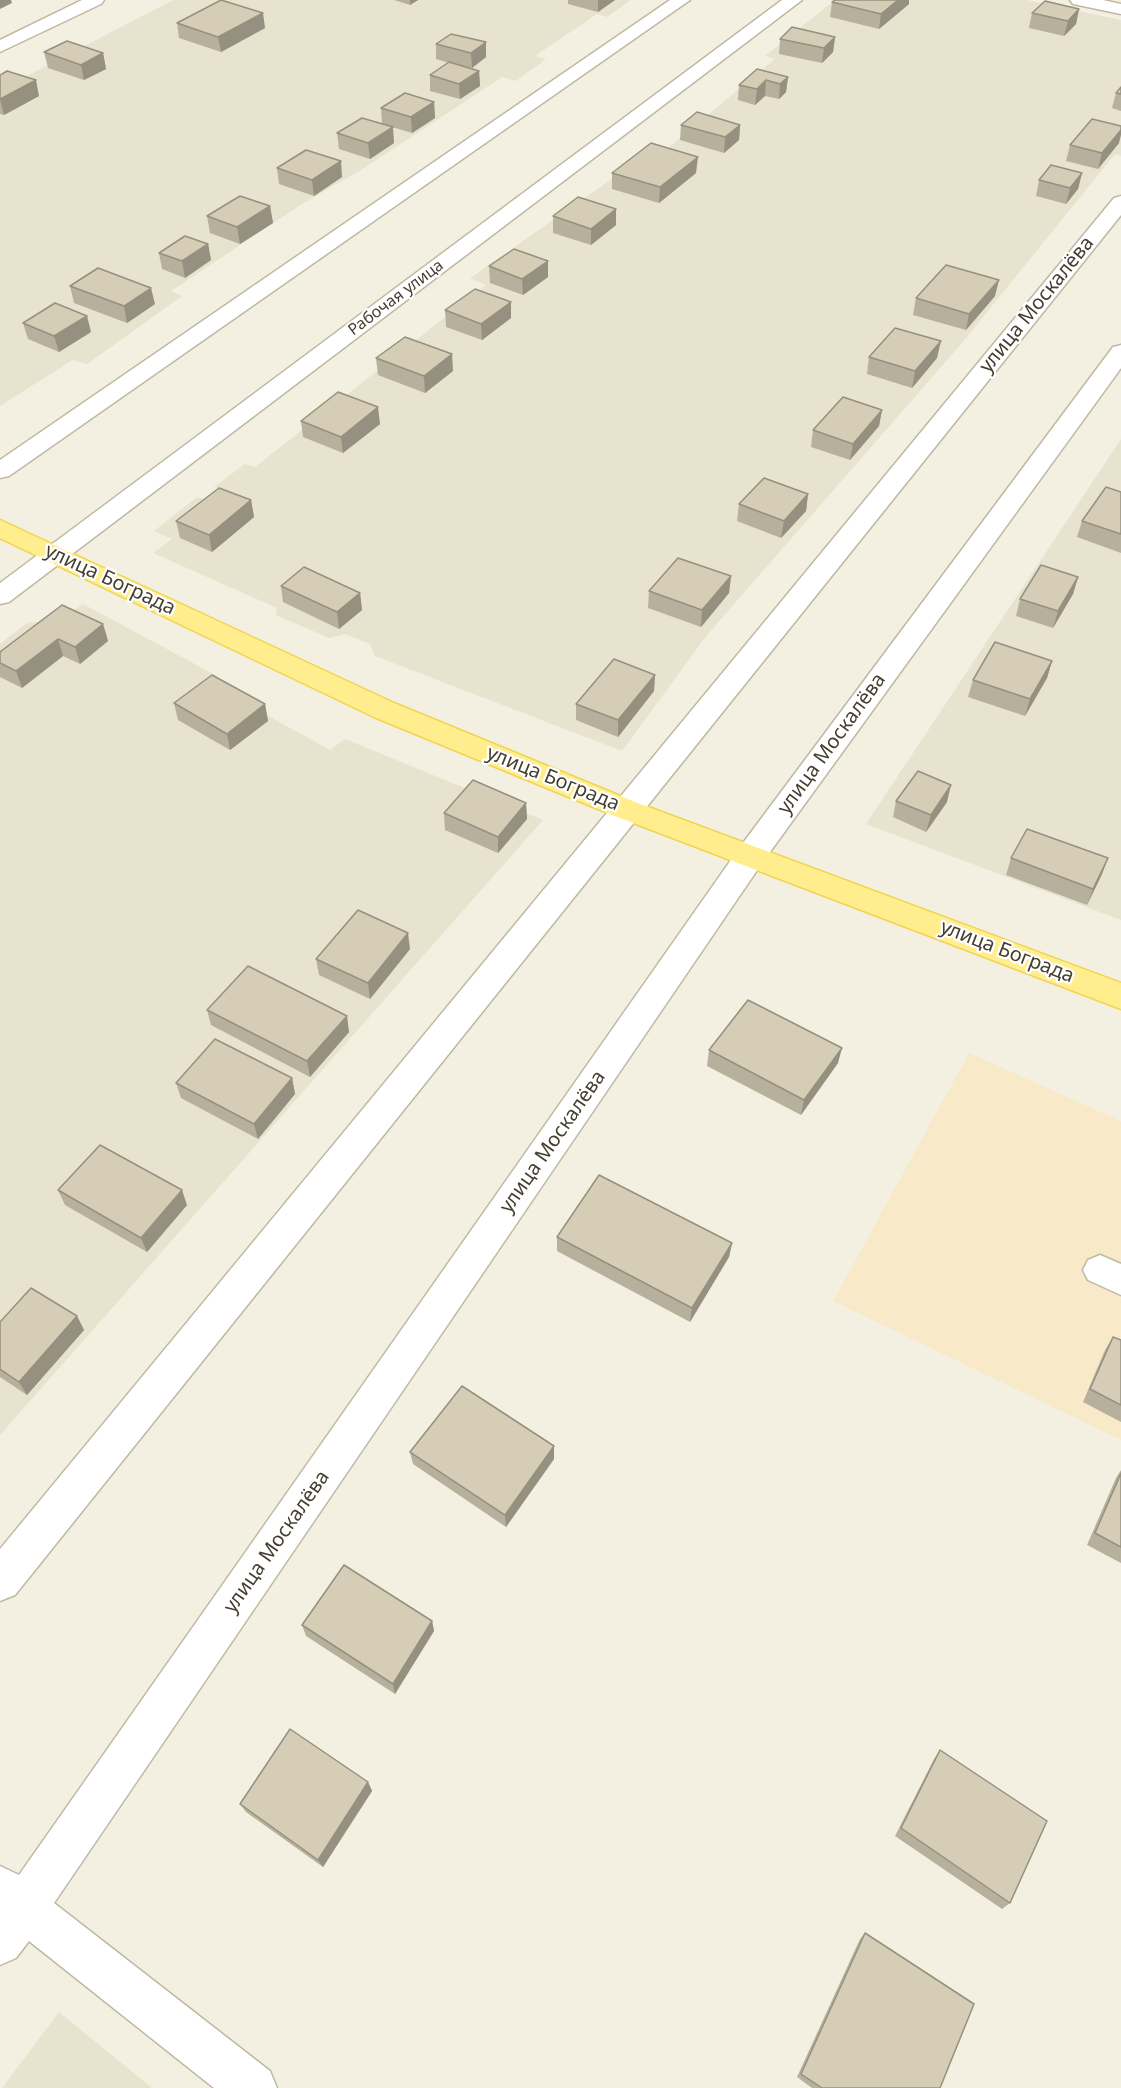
<!DOCTYPE html>
<meta charset="utf-8">
<style>
body{margin:0}
canvas{display:block;background:#f3f0e1}
</style>
<canvas width="1121" height="2088"></canvas>
<script>
const g = document.querySelector('canvas').getContext('2d');
g.lineJoin = 'round';
function fill(path, color) {
  g.fillStyle = color;
  g.fill(path, 'evenodd');
}
function trace(path, color, width, dash) {
  g.strokeStyle = color;
  g.lineWidth = width;
  g.lineCap = dash ? 'butt' : 'round';
  g.setLineDash(dash || []);
  g.stroke(path);
}
function write(font, color, halo, rows, align = 'center') {
  g.font = font + ' "Noto Sans",sans-serif';
  g.lineWidth = 4.5;
  g.setLineDash([]);
  g.textBaseline = 'middle';
  g.strokeStyle = halo;
  g.fillStyle = color;
  for (const [text, x, y, turn = 0] of rows) {
    g.save();
    g.translate(x, y);
    g.rotate((+turn || 0) * Math.PI / 180);
    g.textAlign = isNaN(turn) ? turn : align;
    if (halo) g.strokeText(text, 0, 0);
    g.fillText(text, 0, 0);
    g.restore();
  }
}
fill(new Path2D(`
 M173,0H631L607,17L597,14L535,56L546,59L516,81L502,77L361,170L302,204L171,291L182,296L87,364L73,360L0,406V90Z
 M835,0H1027L1121,20V156L1115,154L962,343L707,635L622,751L375,656L370,644L345,634L329,638L276,615L277,608L153,553L172,539L154,531L197,497L214,503L227,492L214,487L245,464L255,467L486,285L470,278L643,157L660,155L775,59L765,56Z
 M1121,439V920L866,824Z
 M83,604L217,676L209,683L330,750L345,739L543,820L0,1435V644L27,623L61,619Z
 M59,2012L152,2088H2Z`), '#e7e3ce');
fill(new Path2D(`
 M969,1053L1121,1121V1440L833,1301Z`), '#f8eac8');
const service = new Path2D(`
 M1100,1255L1121,1264V1295L1088,1280L1083,1270L1088,1260Z`);
const minor = new Path2D(`
 M82,0H104L101,4L0,52V40Z
 M670,0H690L9,476L0,478V460Z
 M782,0H802L9,602L0,604V583Z
 M1121,196V215L15,1595L0,1601V1549L1114,198Z
 M1121,345V368L762,863L54,1903L270,2071L277,2088H214L29,1941L16,1958L0,1965V1866L19,1875L740,847L1113,347Z`);
const tertiary = new Path2D(`
 M1070,0H1103L1121,4V14L1073,4Z`);
const primary = new Path2D(`
 M0,520L394,703L635,802L1121,983V1009L615,816L374,717L0,538Z`);
trace(service, '#beb9a3', 3);
trace(minor, '#beb9a3', 3);
trace(tertiary, '#beb9a3', 3);
trace(primary, '#f1d551', 3);
fill(service, '#fff');
fill(minor, '#fff');
fill(tertiary, '#fff');
fill(primary, '#ffed8e');
fill(new Path2D(`
 M394,0H418L410,5Z
 M568,0H615L598,12L568,4Z
 M832,2L909,4L879,29L830,17Z
 M1079,9L1076,24L1064,36L1029,28L1032,13Z
 M177,23L265,28L221,52L179,38Z
 M451,34L486,57L472,68L457,65L479,71L480,86L460,99L430,91V75L449,63L436,59V44Z
 M835,37L833,52L822,63L779,54L780,39Z
 M44,52L103,53L106,69L84,80L48,68Z
 M0,75L39,96L4,115L0,114Z
 M788,77L786,92L779,99L765,96L755,105L738,100L739,85Z
 M1121,87V111L1112,108L1116,93Z
 M434,102L435,118L412,133L382,124L381,108Z
 M681,125H740L739,140L724,153L680,140Z
 M337,133L394,143L370,159L339,149Z
 M1119,143L1098,169L1066,161L1070,145Z
 M277,168L342,177L314,196L279,184Z
 M612,173H696L659,203L612,189Z
 M1082,173L1078,189L1066,204L1036,196L1039,180Z
 M270,206L273,223L240,244L210,233L207,216Z
 M553,216L616,225L591,245L553,233Z
 M208,244L211,260L185,278L162,269L159,253Z
 M489,266L548,277L523,295L490,283Z
 M70,286L155,304L127,323L74,303Z
 M995,296L966,330L913,315L916,298Z
 M445,310L511,318L482,340L446,327Z
 M23,323L91,332L59,352L28,339Z
 M869,357L937,358L912,388L867,374Z
 M376,358L453,371L425,393L378,375Z
 M882,410L879,426L850,460L811,447L813,430Z
 M301,421L380,424L343,453L303,437Z
 M1121,492V553L1077,537L1082,521Z
 M808,494L806,511L781,538L737,521L739,504Z
 M251,500L254,517L212,552L180,538L176,521Z
 M731,576L729,593L701,627L648,608L649,591Z
 M1078,577L1073,594L1053,628L1016,616L1020,599Z
 M281,586L360,593L362,610L339,629L283,602Z
 M103,624L108,641L80,664L63,656L22,688L0,677V652Z
 M1052,661L1047,678L1025,716L968,697L973,680Z
 M655,675L654,691L618,737L576,720V704Z
 M174,703L265,704L268,721L230,750L178,720Z
 M896,801L947,802L926,832L893,817Z
 M526,803L527,819L498,853L445,830L444,813Z
 M1011,858H1108L1102,874L1087,905L1006,875Z
 M410,949L370,999L319,975L316,959Z
 M207,1010L349,1032L310,1077L211,1025Z
 M709,1050L838,1063L801,1115L707,1066Z
 M292,1078L295,1094L258,1139L181,1098L176,1083Z
 M58,1190L187,1205L147,1252L65,1205Z
 M557,1237L732,1243L729,1257L690,1322L557,1251Z
 M77,1316L84,1330L27,1395L0,1377V1322Z
 M1113,1337L1121,1340V1422L1083,1402L1105,1350Z
 M554,1446V1459L506,1527L413,1464L410,1452Z
 M1121,1470V1563L1087,1545L1116,1478Z
 M432,1621L434,1631L395,1694L306,1636L302,1625Z
 M940,1750L1010,1903L1002,1909L895,1836L934,1759Z
 M368,1782L372,1791L323,1867L246,1812L240,1804Z
 M865,1933L940,2088H812L797,2077L860,1939Z`), '#b7b09c');
fill(new Path2D(`
 M0,0H11L12,3L0,9Z
 M410,0H418L410,5Z
 M598,0H615L598,12Z
 M898,0H909V4L879,29L881,14Z
 M1079,9L1076,24L1064,36L1068,21Z
 M263,13L265,28L221,52L218,37Z
 M835,37L833,52L822,63L824,48Z
 M486,42V57L472,68L471,53Z
 M103,53L106,69L84,80L81,65Z
 M479,71L480,86L460,99L459,84Z
 M788,77L786,92L779,99L780,84Z
 M36,80L39,96L4,115L0,99Z
 M766,80L765,96L755,105L757,89Z
 M434,102L435,118L412,133L411,117Z
 M740,125L739,140L724,153L725,137Z
 M393,127L394,143L370,159L368,143Z
 M1121,130V135L1119,143L1098,169L1102,153Z
 M698,157L696,173L659,203L660,187Z
 M341,161L342,177L314,196L312,180Z
 M1082,173L1078,189L1066,204L1070,188Z
 M270,206L273,223L240,244L237,227Z
 M616,209V225L591,245V229Z
 M208,244L211,260L185,278L182,261Z
 M548,261V277L523,295L522,279Z
 M999,280L995,296L966,330L969,314Z
 M151,288L155,304L127,323L124,306Z
 M511,302V318L482,340L481,324Z
 M87,316L91,332L59,352L54,336Z
 M941,341L937,358L912,388L915,371Z
 M452,354L453,371L425,393L424,376Z
 M378,407L380,424L343,453L341,437Z
 M882,410L879,426L850,460L853,444Z
 M808,494L806,511L781,538L784,521Z
 M251,500L254,517L212,552L209,535Z
 M731,576L729,593L701,627L702,610Z
 M1078,577L1073,594L1053,628L1058,611Z
 M360,593L362,610L339,629L337,612Z
 M103,624L108,641L80,664L75,647Z
 M58,639L63,656L22,688L16,671Z
 M1052,661L1047,678L1025,716L1030,699Z
 M655,675L654,691L618,737V720Z
 M265,704L268,721L230,750L227,734Z
 M951,785L947,802L926,832L931,815Z
 M526,803L527,819L498,853V837Z
 M1108,858L1102,874L1087,905L1093,889Z
 M408,933L410,949L370,999L368,983Z
 M347,1016L349,1032L310,1077L307,1061Z
 M842,1048L838,1063L801,1115L804,1100Z
 M292,1078L295,1094L258,1139L254,1124Z
 M182,1190L187,1205L147,1252L141,1238Z
 M732,1243L729,1257L690,1322L692,1308Z
 M77,1316L84,1330L27,1395L19,1382Z
 M554,1446V1459L506,1527L505,1515Z
 M432,1621L434,1631L395,1694L393,1684Z
 M368,1782L372,1791L323,1867L318,1860Z`), '#95907f');
const building = new Path2D(`
 M221,0L263,13L218,37L177,23Z
 M835,0H898L881,14L832,2Z
 M1045,1L1079,9L1068,21L1032,13Z
 M792,27L835,37L824,48L780,39Z
 M451,34L486,42L471,53L436,44Z
 M67,41L103,53L81,65L44,52Z
 M449,62L479,71L459,84L430,75Z
 M757,69L788,77L780,84L766,80L757,89L739,85Z
 M7,71L36,80L0,99V75Z
 M1121,87V94L1116,93Z
 M405,93L434,102L411,117L381,108Z
 M697,112L740,125L725,137L681,125Z
 M362,118L393,127L368,143L337,133Z
 M1092,119L1121,126V130L1102,153L1070,145Z
 M651,143L698,157L660,187L612,173Z
 M306,150L341,161L312,180L277,168Z
 M1051,165L1082,173L1070,188L1039,180Z
 M240,196L270,206L237,227L207,216Z
 M578,197L616,209L591,229L553,216Z
 M185,236L208,244L182,261L159,253Z
 M514,249L548,261L522,279L489,266Z
 M946,265L999,280L969,314L916,298Z
 M98,268L151,288L124,306L70,286Z
 M475,289L511,302L481,324L445,310Z
 M55,303L87,316L54,336L23,323Z
 M895,328L941,341L915,371L869,357Z
 M405,337L452,354L424,376L376,358Z
 M338,392L378,407L341,437L301,421Z
 M843,397L882,410L853,444L813,430Z
 M764,478L808,494L784,521L739,504Z
 M1106,487L1121,492V534L1082,521Z
 M219,488L251,500L209,535L176,521Z
 M678,558L731,576L702,610L649,591Z
 M1041,565L1078,577L1058,611L1020,599Z
 M304,567L360,593L337,612L281,586Z
 M62,605L103,624L75,647L58,639L16,671L0,663V652Z
 M995,642L1052,661L1030,699L973,680Z
 M614,659L655,675L618,720L576,704Z
 M212,675L265,704L227,734L174,703Z
 M918,771L951,785L931,815L896,801Z
 M473,780L526,803L498,837L444,813Z
 M1027,829L1108,858L1093,889L1011,858Z
 M358,910L408,933L368,983L316,959Z
 M248,966L347,1016L307,1061L207,1010Z
 M748,1000L842,1048L804,1100L709,1050Z
 M215,1039L292,1078L254,1124L176,1083Z
 M100,1145L182,1190L141,1238L58,1190Z
 M599,1175L732,1243L692,1308L557,1237Z
 M31,1288L77,1316L19,1382L0,1369V1322Z
 M1113,1337L1121,1340V1405L1090,1389Z
 M462,1386L554,1446L505,1515L410,1452Z
 M1121,1473V1547L1095,1533Z
 M344,1565L432,1621L393,1684L302,1625Z
 M290,1729L368,1782L318,1860L240,1804Z
 M940,1750L1047,1821L1010,1903L901,1828Z
 M865,1933L974,2004L940,2088H822L801,2074Z`);
fill(building, '#d5cdb5');
trace(building, '#95907f', 1.5);
write('16px', '#443f31', '#fff', [
 ["Рабочая улица",396,298,-37]
]);
write('20px', '#443f31', '#fff', [
 ["улица Москалёва",1037,305,-51],
 ["улица Бограда",110,580,25],
 ["улица Москалёва",832,744,-54],
 ["улица Бограда",553,779,22],
 ["улица Бограда",1007,952,21],
 ["улица Москалёва",553,1142,-55],
 ["улица Москалёва",277,1542,-55]
]);
</script>
